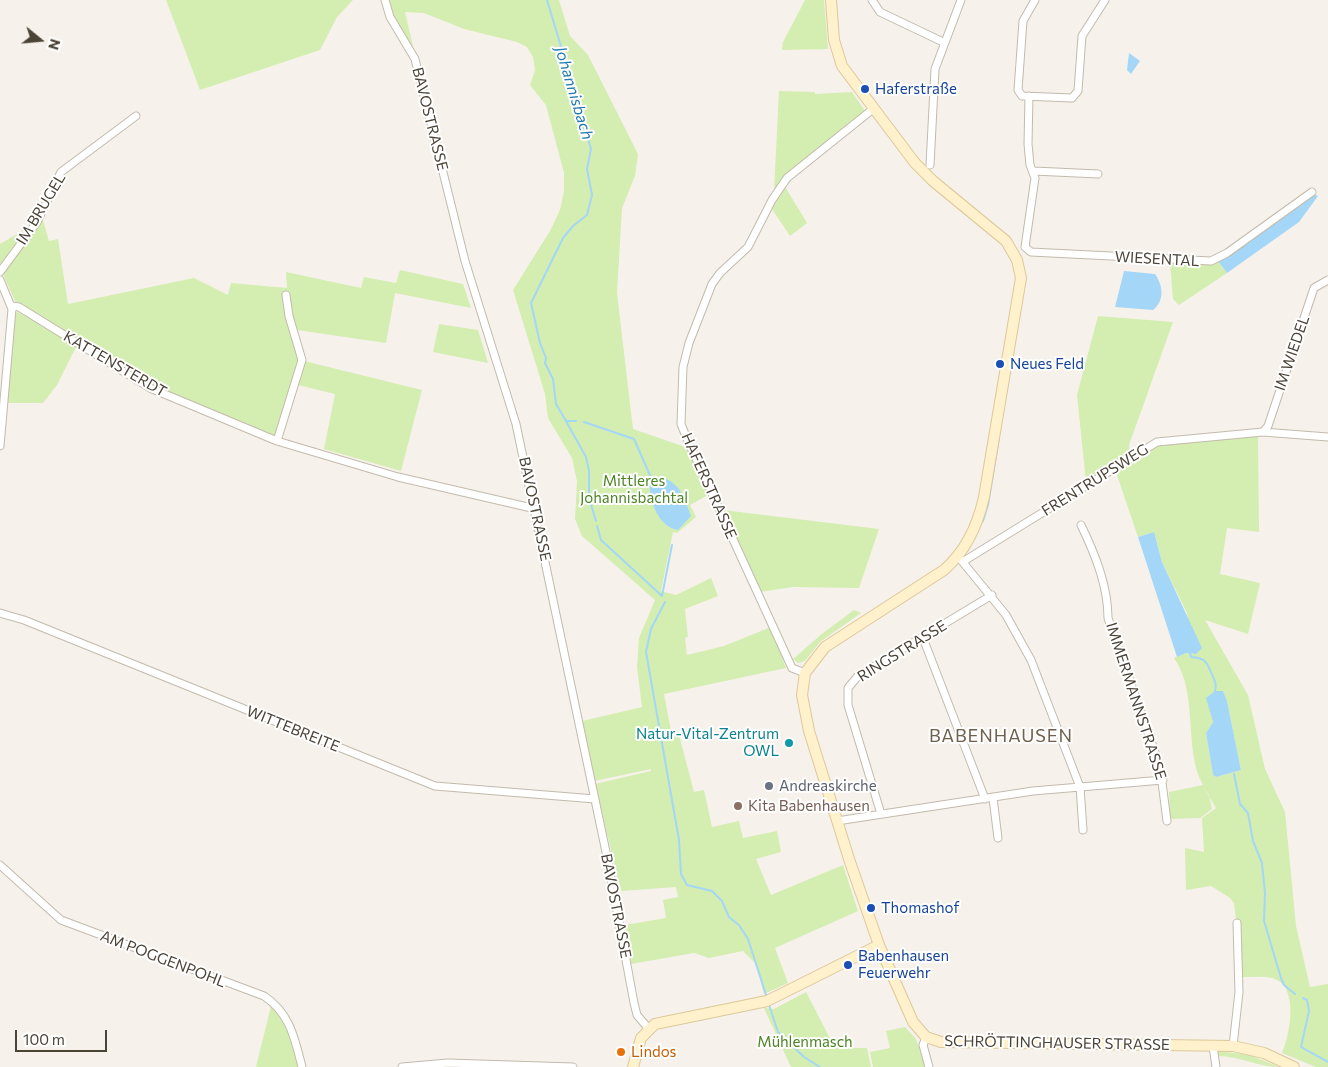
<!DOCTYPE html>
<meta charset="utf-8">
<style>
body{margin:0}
#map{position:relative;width:1328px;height:1067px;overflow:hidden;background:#f6f2eb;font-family:Commissioner,sans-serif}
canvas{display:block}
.north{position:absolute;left:15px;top:15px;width:50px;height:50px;-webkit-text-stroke:4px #fff;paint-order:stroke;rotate:107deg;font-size:14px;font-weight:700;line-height:20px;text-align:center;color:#4c4337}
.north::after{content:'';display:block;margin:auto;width:18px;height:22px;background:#4c4337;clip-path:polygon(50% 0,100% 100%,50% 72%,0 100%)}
.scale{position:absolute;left:15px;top:1030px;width:92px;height:22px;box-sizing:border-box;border:2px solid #4c4337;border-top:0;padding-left:6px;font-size:15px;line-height:18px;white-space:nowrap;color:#4c4337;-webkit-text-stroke:4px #fff;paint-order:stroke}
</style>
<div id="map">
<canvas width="1328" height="1067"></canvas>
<div class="north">N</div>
<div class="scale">100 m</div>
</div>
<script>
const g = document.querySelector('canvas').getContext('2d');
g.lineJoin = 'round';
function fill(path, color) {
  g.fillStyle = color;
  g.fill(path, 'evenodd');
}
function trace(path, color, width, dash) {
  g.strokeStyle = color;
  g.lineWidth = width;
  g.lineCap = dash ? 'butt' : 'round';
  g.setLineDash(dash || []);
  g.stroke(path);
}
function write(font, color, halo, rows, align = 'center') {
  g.font = font + ' Commissioner,sans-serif';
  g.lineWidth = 4;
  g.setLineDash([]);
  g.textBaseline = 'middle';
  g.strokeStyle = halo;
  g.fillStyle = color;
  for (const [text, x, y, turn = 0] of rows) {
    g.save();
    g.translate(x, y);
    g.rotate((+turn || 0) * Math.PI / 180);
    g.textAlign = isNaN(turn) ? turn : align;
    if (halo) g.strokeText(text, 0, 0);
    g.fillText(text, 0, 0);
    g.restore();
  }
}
fill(new Path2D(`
 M166,0H353L337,17L320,50L200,90Z
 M388,0H559L570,36L588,55L638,154L635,176L622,208L617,293L633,429L688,448L710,494L690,505L696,517L677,533L673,532L661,591L676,595L711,578L718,596L685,609L688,637L685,638L687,655L724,646L771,627L786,668L664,694L671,731H678L694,792L704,790L712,827L739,821L743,838L777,831L781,852L756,859L771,895L843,865L858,911L775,948L788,983L764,994L756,964L743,951L709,958L694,953L631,964L625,925L666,918L663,900L678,897L676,887L621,891L595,784L651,771V769L594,781L582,721L642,707L637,667L639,638L655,600L582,536L575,519L577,481L572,458L548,418L545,394L513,290L550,231L560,210L564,191V173L546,105L530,85L535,70L533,57L527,47L517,42L464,29L424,13L405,12L415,55L393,15Z
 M805,0H824L828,49L782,50L783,42Z
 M779,91L815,92V94L852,92L865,111L774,191Z
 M784,185L807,223L790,236L772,209Z
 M42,217L49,241L58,239L68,304L194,278L228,295L231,283L287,288L286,272L361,288L364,277L396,283L400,270L463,284L471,308L395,293L386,343L297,330L305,356L304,361L422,390L401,471L324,449L335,394L294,384L276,436L154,386L15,301L4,277L5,270Z
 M29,227L2,267H0V244Z
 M1218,261L1227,273L1179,305L1173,299L1170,263L1200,265Z
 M18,312L77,345L57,385L43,403H7L15,314Z
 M1098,316L1173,322L1129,445L1130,454L1086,482L1077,395Z
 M439,324L478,330L488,363L433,352Z
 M1258,434L1259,532L1227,528L1220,574L1260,583L1248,634L1205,620L1248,695L1265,769L1285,812L1296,926L1310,987L1328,984V1067H1316L1282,1053C1290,1035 1300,985 1272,978C1263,976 1251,977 1241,977L1239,925L1236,919L1234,903L1230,898L1211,886L1186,890L1185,848L1204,852L1202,818L1216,808L1203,786L1209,795L1212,809L1200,818L1170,819L1169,792L1203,785C1183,751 1199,693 1174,658L1186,653L1193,654L1187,613L1162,562L1154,532L1138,537L1115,469L1157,444ZM1223,691L1227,701L1241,770L1216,777L1213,775L1206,733L1213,722L1207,698Z
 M723,510L879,529L859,588L793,587L760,592Z
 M854,610L861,613L820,642L805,661L798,663L793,659L823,633Z
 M806,992L835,1048H867L871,1067H791L764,1008L774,1009Z
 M271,1006L290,1031L299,1067H256Z
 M905,1027L916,1039L926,1067H873L870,1052L890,1048L886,1031Z
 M1218,1051L1250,1055L1279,1067C1258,1067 1239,1056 1218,1056Z`), '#d4edb1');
fill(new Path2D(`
 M1129,53L1140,61L1131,74L1127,70Z
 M1313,194L1318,196L1299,222L1227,273L1218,261Z
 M1124,271L1155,274C1163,285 1165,301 1153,310L1115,307Z
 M662,477C682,485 684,498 691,516L678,530C659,528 648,499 650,483L654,478Z
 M1154,532L1162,562L1202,648L1196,654L1186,653L1177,657L1138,537Z
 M1215,691H1223L1227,701L1241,770L1216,777L1213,775L1206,733L1213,722L1206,698Z`), '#a4d7f7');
trace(new Path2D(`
 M547,0L571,80C571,100 589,114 583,134L588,139L591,149L587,169L592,195L587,215L573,226L563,238L531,303L540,343L546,358L545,363L553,379L556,404L566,421H576
 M566,421L586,457L589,471V498L596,521
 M584,422L634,439L653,482
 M983,521L988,505L999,438
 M597,526L601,540L662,596
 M662,596L672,545
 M665,602L651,629L646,652L679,840L681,874L687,885L712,891L722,901L729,917L739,925L748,939L767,998
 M1190,652L1191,657C1205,658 1206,661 1211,672C1214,680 1217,682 1215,691
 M1234,774L1240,804L1248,813L1253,841L1262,863L1265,893L1264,921L1281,978L1284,985L1295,994
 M1303,998L1307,1000L1309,1011L1301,1047L1328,1062
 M769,1005L778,1032L804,1057L820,1067`), '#a4d7f7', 2);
const street = new Path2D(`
 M385,0L390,17L415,59L465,261L516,424L606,852L634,1003L637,1015L648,1028
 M872,0L880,12L943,42
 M1035,0L1023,21L1018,90L1022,96L1072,98L1078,91L1082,36L1105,0
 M930,165L935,69L961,0
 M1034,171L1098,174
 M1025,247L1031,252L1211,261L1227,253L1312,192
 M1025,247L1035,178L1030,165L1028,144L1029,96
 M0,272L37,222L61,172L136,116
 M0,280L12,309L0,446
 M12,306L19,307L150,388L277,441L398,477L536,509
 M1263,432L1268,426L1314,288L1328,280
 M277,441L302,360L289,316L286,295
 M1081,525C1095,554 1108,586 1108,618L1160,767L1167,821
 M961,560L1006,615L1031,660L1080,787L1083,830
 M964,561L1157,442L1263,432L1328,437
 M0,613L24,620L435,786L595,799
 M923,638L985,799
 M805,673L792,668L687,439L681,424L683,367L689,343L712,284L720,273L748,247L772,200L787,178L873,109
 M993,798L998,838
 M881,814L848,705V688L858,676L992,595
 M837,821L1033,791L1163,780
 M0,865L61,920L264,996C290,1013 295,1039 302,1067
 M926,1037L923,1045L929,1067
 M1213,1046L1216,1067
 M1233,1046L1239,992L1237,923
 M402,1067L448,1063L573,1067`);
const secondary = new Path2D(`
 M831,0L834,40L842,66L915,163L933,181L1006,241L1017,260L1021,278L984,497C978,524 966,551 944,570L825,647L805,673L802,695L809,731L850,862L879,945L913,1022L926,1037L941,1042L1233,1046L1264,1053L1294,1067
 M633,1067L641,1038L655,1024L767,1001L879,945`);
trace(street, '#c3baac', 9);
trace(secondary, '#ddc899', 12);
trace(street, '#fff', 7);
trace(secondary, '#fff1cc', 10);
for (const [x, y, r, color] of [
 [865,89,5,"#1a4fb4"],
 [1000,364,5,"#1a4fb4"],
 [789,743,5,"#0f9aa8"],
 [769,786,5,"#6b7280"],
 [738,806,5,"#8d6e63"],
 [871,908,5,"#1a4fb4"],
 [848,965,5,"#1a4fb4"],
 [621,1052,5,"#e8710a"]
]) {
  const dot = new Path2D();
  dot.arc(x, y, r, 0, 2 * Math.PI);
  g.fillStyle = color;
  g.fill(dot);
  trace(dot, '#fff', 2);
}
write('15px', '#164399', '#fff', [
 ["Haferstraße",875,89],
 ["Neues Feld",1010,364],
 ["Thomashof",881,908],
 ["Babenhausen",858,956],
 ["Feuerwehr",858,973]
], 'left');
write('15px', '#4c4337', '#fff', [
 ["BAVOSTRASSE",430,119,76],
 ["IM BRUGEL",41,209,-59],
 ["WIESENTAL",1157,259,3],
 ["IM WIEDEL",1292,353,-71],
 ["KATTENSTERDT",115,364,30],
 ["FRENTRUPSWEG",1095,480,-32],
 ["HAFERSTRASSE",709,486,66],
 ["BAVOSTRASSE",535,509,78],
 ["RINGSTRASSE",902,651,-32],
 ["IMMERMANNSTRASSE",1136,701,72],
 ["WITTEBREITE",293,729,22],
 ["BAVOSTRASSE",616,906,79],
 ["AM POGGENPOHL",163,959,21],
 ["SCHRÖTTINGHAUSER STRASSE",1057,1043,1]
]);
write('15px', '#4c8424', '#fff', [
 ["Mittleres",634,481],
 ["Johannisbachtal",634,498],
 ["Mühlenmasch",805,1042]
]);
write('15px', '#0d838f', '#fff', [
 ["Natur-Vital-Zentrum",779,734],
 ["OWL",779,751]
], 'right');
write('15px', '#5b616d', '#fff', [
 ["Andreaskirche",779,786]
], 'left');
write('15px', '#785e54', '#fff', [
 ["Kita Babenhausen",748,806]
], 'left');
write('15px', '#c56008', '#fff', [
 ["Lindos",631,1052]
], 'left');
write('italic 16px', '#247ab0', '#fff', [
 ["Johannisbach",574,93,73]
]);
g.letterSpacing = '1px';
write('18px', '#6f614e', '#fff', [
 ["BABENHAUSEN",1001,736]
]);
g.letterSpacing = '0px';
</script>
